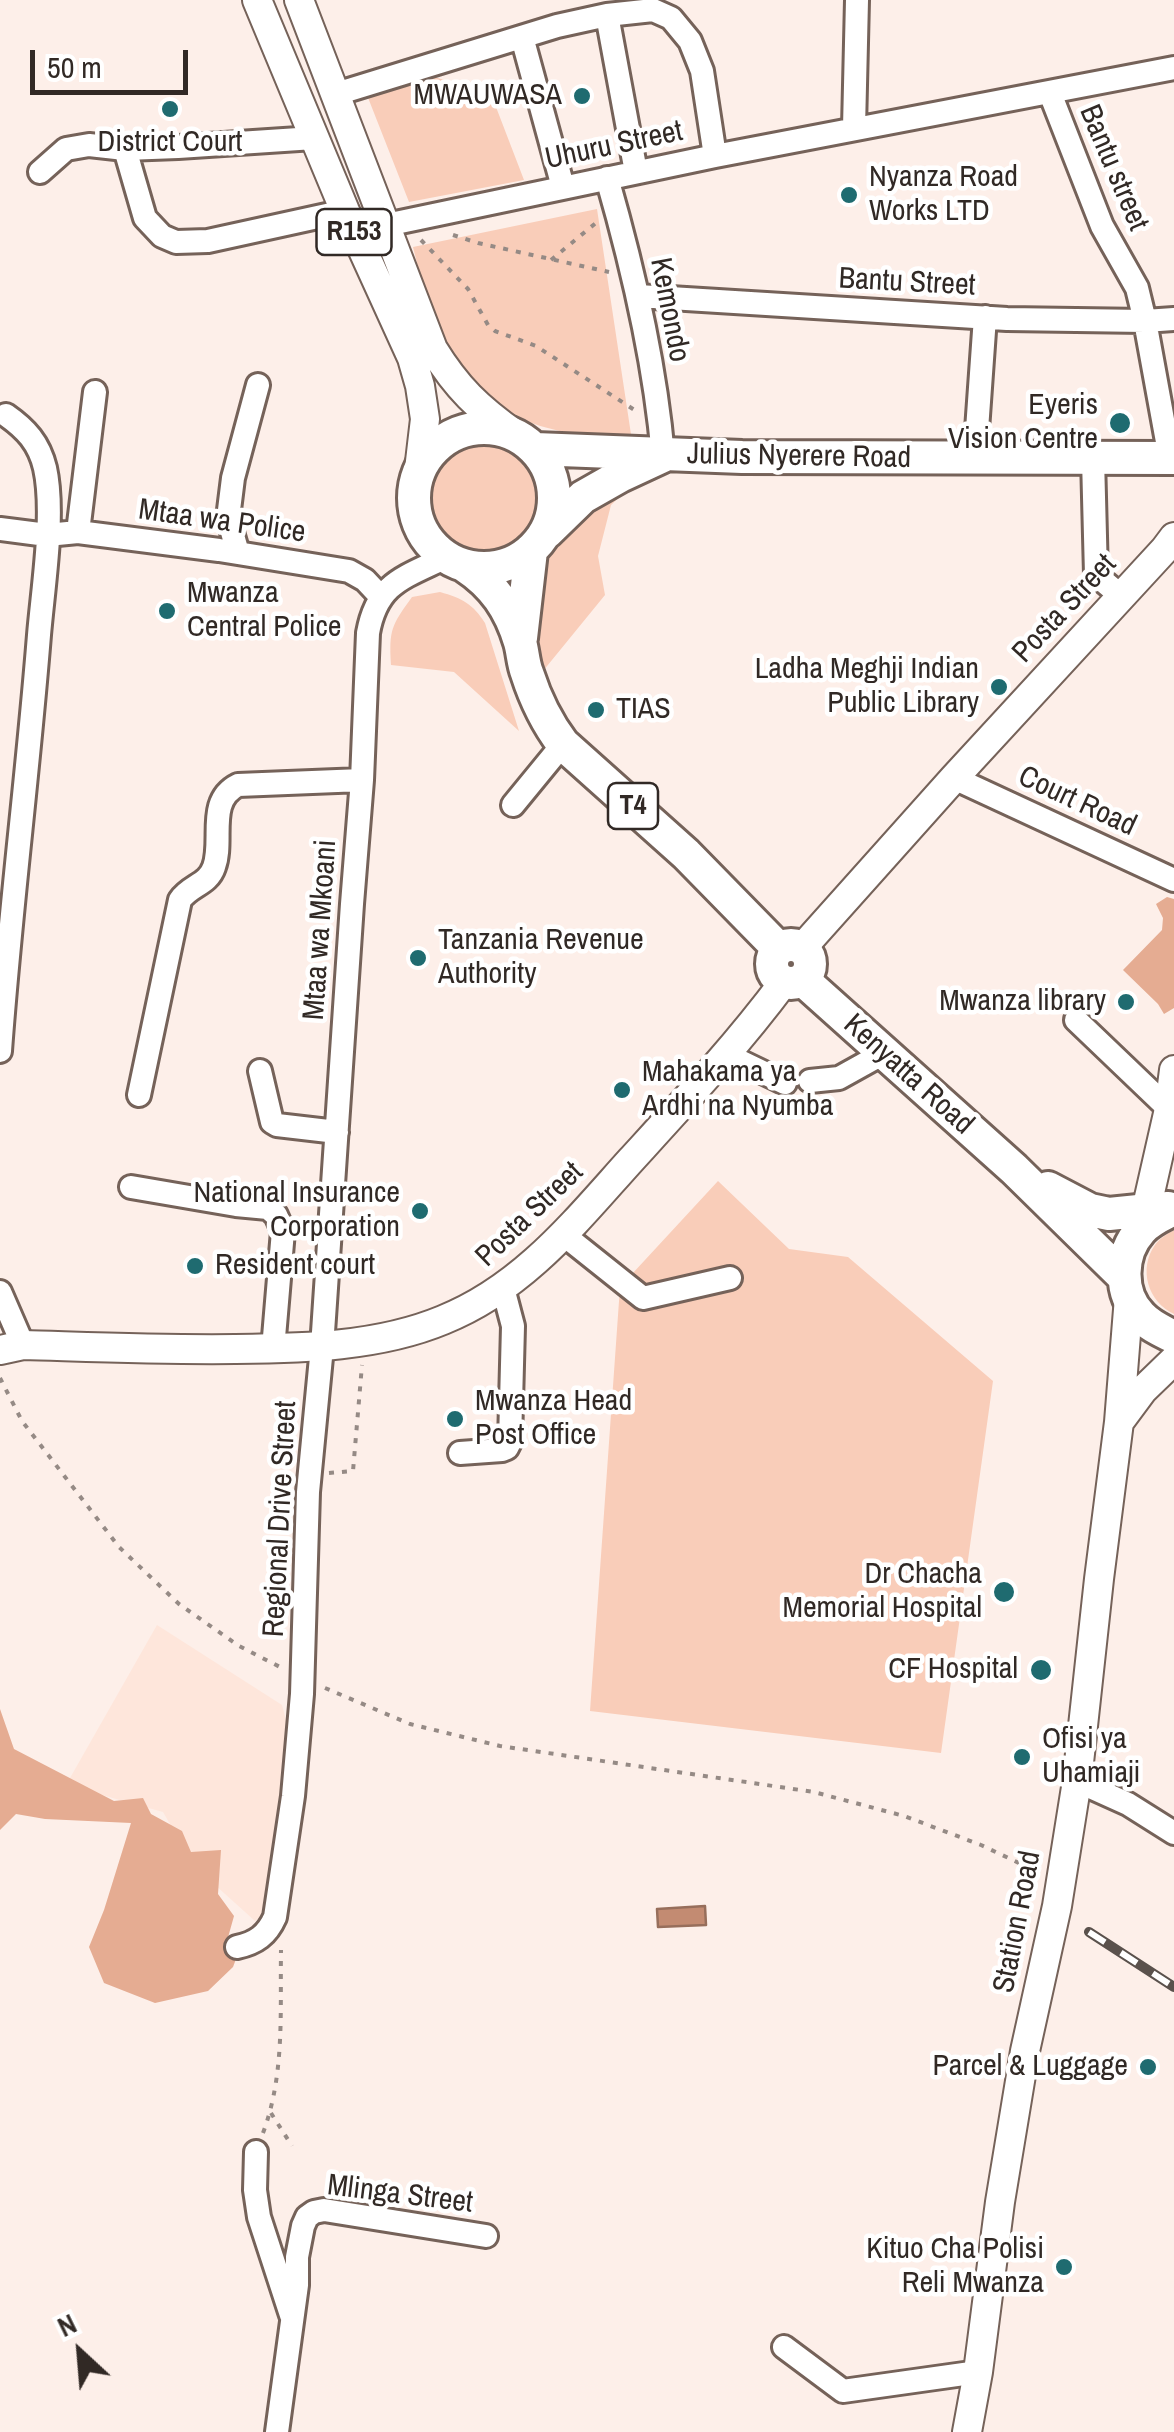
<!DOCTYPE html>
<style>
body{margin:0}
#map{position:relative;width:1174px;height:2432px;overflow:hidden;background:#fdefe9;font-family:"Archivo Narrow",sans-serif}
canvas{display:block}
.north{position:absolute;left:30px;top:2302px;width:100px;height:100px;-webkit-text-stroke:8px #fff;paint-order:stroke;rotate:334deg;font-size:28px;font-weight:700;line-height:40px;text-align:center;color:#312925}
.north::after{content:'';display:block;margin:auto;width:35px;height:45px;background:#312925;clip-path:polygon(50% 0,100% 100%,50% 72%,0 100%)}
.scale{position:absolute;left:30px;top:50px;width:158px;height:45px;box-sizing:border-box;border:5px solid #312925;border-top:0;padding-left:12px;font-size:30px;line-height:35px;white-space:nowrap;color:#312925;-webkit-text-stroke:8px #fff;paint-order:stroke}
</style>
<div id="map">
<canvas width="1174" height="2432"></canvas>
<div class="north">N</div>
<div class="scale">50 m</div>
</div>
<script>
const g = document.querySelector('canvas').getContext('2d');
g.lineJoin = 'round';
function fill(path, color) {
  g.fillStyle = color;
  g.fill(path, 'evenodd');
}
function trace(path, color, width, dash) {
  g.strokeStyle = color;
  g.lineWidth = width;
  g.lineCap = dash ? 'butt' : 'round';
  g.setLineDash(dash || []);
  g.stroke(path);
}
function write(font, color, halo, rows, align = 'center') {
  g.font = font + ' "Archivo Narrow",sans-serif';
  g.lineWidth = 9;
  g.setLineDash([]);
  g.textBaseline = 'middle';
  g.strokeStyle = halo;
  g.fillStyle = color;
  for (const [text, x, y, turn = 0] of rows) {
    g.save();
    g.translate(x, y);
    g.rotate((+turn || 0) * Math.PI / 180);
    g.textAlign = isNaN(turn) ? turn : align;
    if (halo) g.strokeText(text, 0, 0);
    g.fillText(text, 0, 0);
    g.restore();
  }
}
fill(new Path2D(`
 M157,1625L282,1705L290,1735L265,1914L255,1921L194,1866L163,1812L66,1785Z`), '#fee6db');
fill(new Path2D(`
 M431,76L491,94L524,180L409,202L365,90Z
 M597,209L632,441C575,436 501,427 463,377C435,340 424,291 413,247Z
 M428 498a57 57 0 1 1 114 0a57 57 0 1 1-114 0Z
 M636,481L611,505L598,556L605,595L543,671L536,665L534,613L542,560L582,514Z
 M440,592C462,598 473,604 485,623L519,731L454,672L391,665C389,630 391,626 412,597Z
 M718,1181L789,1249L848,1257L993,1381L941,1753L590,1711L620,1287Z
 M1174,1230V1314C1148,1302 1138,1269 1155,1245C1160,1238 1167,1234 1174,1230Z`), '#f9cdb9');
fill(new Path2D(`
 M1167,897L1174,899V1008L1164,1014L1158,1004L1123,970L1162,930L1163,918L1156,904Z
 M0,1709L14,1749L114,1801L143,1798L151,1814L182,1831L191,1852L221,1850L218,1894L234,1916L227,1941L236,1959L233,1967L208,1991L155,2003L104,1983L89,1947L104,1910L131,1823L45,1819L16,1814L0,1830Z`), '#e5ac92');
const water = new Path2D(`
 M705,1906L706,1925L658,1927L657,1909Z`);
fill(water, '#c38b72');
trace(water, '#976e5b', 2.5);
const minor = new Path2D(`
 M607,15L636,172
 M522,37L563,187
 M1050,93L1102,226L1137,288L1145,321L1170,458
 M336,94L557,26L607,15L653,10L671,18L690,41L702,71L715,156
 M854,128L857,0
 M125,149L145,218L162,236L176,242L208,241L345,211
 M40,172L66,149L89,145L125,149L178,147L314,138
 M607,178C633,268 655,362 663,456
 M386,225L715,156L1174,68
 M638,296L1007,319L1145,321L1174,319
 M975,458L985,317
 M1093,458L1096,575L1121,596
 M0,529L47,535L78,532L219,550L349,571L365,580L380,596
 M78,532L95,392
 M238,553L228,518L233,478L258,385
 M954,778L1174,880
 M513,805L563,744
 M1076,1020L1169,1109
 M0,1051C10,912 28,774 39,635C43,587 55,513 45,468C39,443 26,429 6,415
 M727,1055L785,1083
 M260,1071L272,1122L277,1125L337,1132
 M810,1081L839,1078L884,1053
 M139,1095L180,900C190,885 208,885 214,867C224,840 206,801 238,785L362,780
 M131,1187L236,1205L268,1208L276,1215L283,1231L273,1349
 M564,1235L643,1298L730,1278
 M0,1292L23,1345
 M460,1453L502,1450L507,1448L510,1442L513,1326L503,1288
 M1077,1781L1128,1804L1174,1833
 M237,1947C256,1943 267,1935 275,1917L293,1796L302,1694L308,1492L322,1347L352,904L362,780L368,633C377,583 403,578 446,557
 M256,2152L255,2190L259,2217L291,2315
 M784,2347L843,2391L978,2372
 M277,2432L297,2285V2257L303,2226L307,2217L314,2212L324,2210L486,2236`);
const major = new Path2D(`
 M257,0L345,211L412,358L420,386L425,419L419,470
 M299,0L433,349C457,388 478,408 516,435
 M802,948L954,778L1165,549L1174,537
 M1142,1228L1169,1109L1174,1070
 M0,1350L23,1345C93,1347 164,1350 235,1349C304,1348 378,1347 443,1320C523,1288 575,1222 631,1160C684,1102 737,1045 784,982
 M1120,1421L1143,1390L1174,1360
 M967,2432L978,2372L1000,2202L1025,2051L1057,1906L1077,1781L1099,1579L1119,1422L1129,1297`);
const highway = new Path2D(`
 M414 498a70 70 0 1 1 140 0a70 70 0 1 1-140 0Z
 M535,449L742,457L1174,458
 M547,532L583,497L620,476L663,456
 M465,566C494,585 510,609 520,642C523,652 523,663 527,673C535,698 547,723 563,744L686,854L779,949
 M521,638L531,551
 M772 964a19 19 0 1 1 38 0a19 19 0 1 1-38 0Z
 M803,980L1014,1169L1124,1277
 M1048,1188L1090,1210L1109,1214L1168,1208
 M1174,1209C1162,1215 1150,1220 1141,1230C1120,1253 1118,1293 1141,1316C1150,1326 1162,1331 1174,1337`);
trace(minor, '#756259', 28);
trace(major, '#756259', 32);
trace(highway, '#756259', 38);
trace(new Path2D(`
 M453,235L478,243L609,272
 M421,240L468,289L488,325L495,331L536,346L636,411
 M551,260L597,222
 M0,1378L22,1421L119,1547L179,1604L239,1646L280,1667
 M329,1473L353,1471L362,1365
 M325,1688L410,1724L500,1746L814,1792L904,1816L981,1845L1038,1872
 M271,2113L292,2146
 M263,2133C285,2074 280,2012 281,1950`), '#958a85', 4, [5, 8]);
trace(minor, '#fff', 22);
trace(major, '#fff', 28);
trace(highway, '#fff', 32);
const rail = new Path2D(`
 M1089,1932L1174,1987`);
trace(rail, '#5a514c', 10);
trace(rail, '#fff', 6, [19]);
for (const [x, y, r, color] of [
 [582,96,10,"#1f6b70"],
 [170,109,10,"#1f6b70"],
 [849,195,10,"#1f6b70"],
 [1120,423,12,"#1f6b70"],
 [167,611,10,"#1f6b70"],
 [999,687,10,"#1f6b70"],
 [596,710,10,"#1f6b70"],
 [418,958,10,"#1f6b70"],
 [1126,1002,10,"#1f6b70"],
 [622,1090,10,"#1f6b70"],
 [420,1211,10,"#1f6b70"],
 [195,1266,10,"#1f6b70"],
 [455,1419,10,"#1f6b70"],
 [1004,1592,12,"#1f6b70"],
 [1041,1670,12,"#1f6b70"],
 [1022,1757,10,"#1f6b70"],
 [1148,2067,10,"#1f6b70"],
 [1064,2267,10,"#1f6b70"]
]) {
  const dot = new Path2D();
  dot.arc(x, y, r, 0, 2 * Math.PI);
  g.fillStyle = color;
  g.fill(dot);
  trace(dot, '#fff', 4);
}
for (const [x, y, w] of [
 [354,232,75],
 [633,806,50]
]) {
  const box = new Path2D();
  box.roundRect(x - w / 2, y - 23, w, 46, 8);
  g.fillStyle = '#fff';
  g.fill(box);
  trace(box, '#312925', 2.5);
}
write('bold 28px', '#312925', null, [
 ["R153",354,232],
 ["T4",633,806]
]);
write('30px', '#312925', '#fff', [
 ["MWAUWASA",562,96],
 ["District Court",170,143,"center"],
 ["Nyanza Road",869,178,"left"],
 ["Works LTD",869,212,"left"],
 ["Eyeris",1098,406],
 ["Vision Centre",1098,440],
 ["Mwanza",187,594,"left"],
 ["Central Police",187,628,"left"],
 ["Ladha Meghji Indian",979,670],
 ["Public Library",979,704],
 ["TIAS",616,710,"left"],
 ["Tanzania Revenue",438,941,"left"],
 ["Authority",438,975,"left"],
 ["Mwanza library",1106,1002],
 ["Mahakama ya",642,1073,"left"],
 ["Ardhi na Nyumba",642,1107,"left"],
 ["National Insurance",400,1194],
 ["Corporation",400,1228],
 ["Resident court",215,1266,"left"],
 ["Mwanza Head",475,1402,"left"],
 ["Post Office",475,1436,"left"],
 ["Dr Chacha",982,1575],
 ["Memorial Hospital",982,1609],
 ["CF Hospital",1018,1670],
 ["Ofisi ya",1042,1740,"left"],
 ["Uhamiaji",1042,1774,"left"],
 ["Parcel & Luggage",1128,2067],
 ["Kituo Cha Polisi",1044,2250],
 ["Reli Mwanza",1044,2284]
], 'right');
write('30px', '#312925', '#fff', [
 ["Uhuru Street",614,146,-12],
 ["Bantu street",1113,168,67],
 ["Bantu Street",907,283,3],
 ["Kemondo",669,310,79],
 ["Julius Nyerere Road",799,457,1],
 ["Mtaa wa Police",222,522,8],
 ["Posta Street",1065,609,-47],
 ["Court Road",1077,802,25],
 ["Mtaa wa Mkoani",321,930,-86],
 ["Kenyatta Road",908,1075,42],
 ["Posta Street",530,1215,-44],
 ["Regional Drive Street",281,1519,-87],
 ["Station Road",1018,1922,-79],
 ["Mlinga Street",400,2195,7]
]);
</script>
